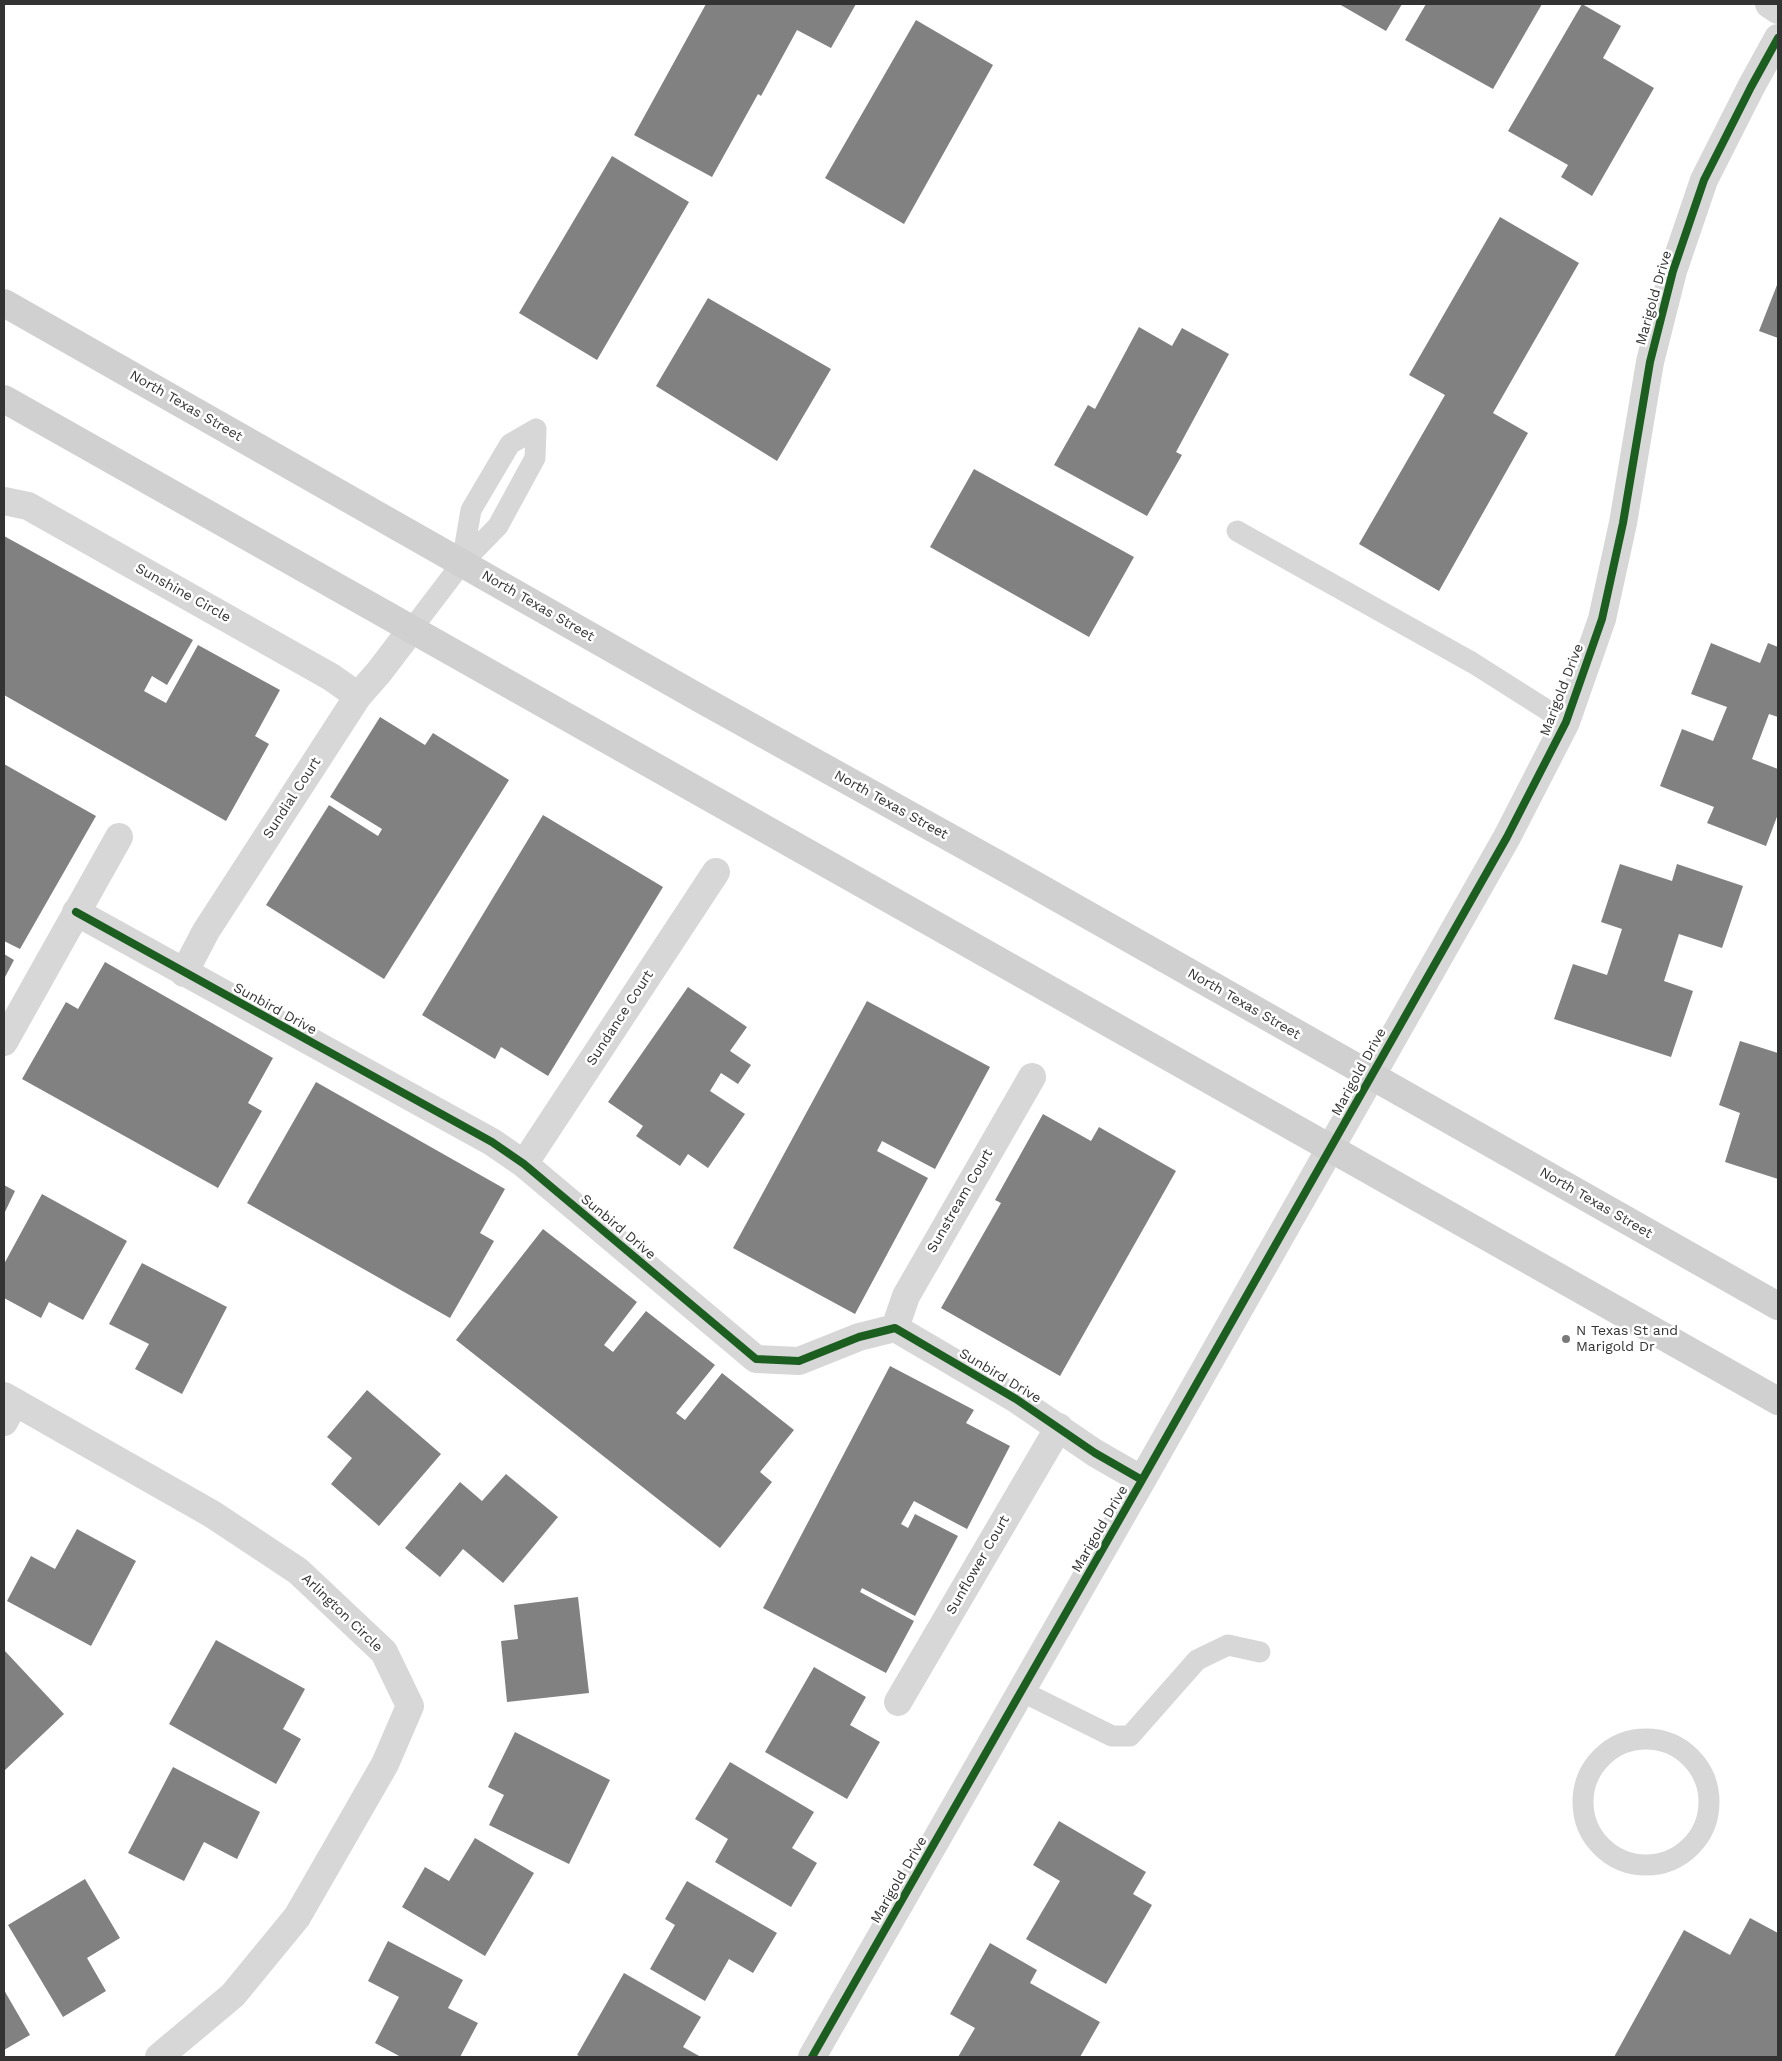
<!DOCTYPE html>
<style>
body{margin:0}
#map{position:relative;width:1782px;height:2061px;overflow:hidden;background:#fff;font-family:"Work Sans",sans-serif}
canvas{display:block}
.frame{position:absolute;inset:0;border:5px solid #333;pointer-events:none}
</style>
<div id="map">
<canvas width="1782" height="2061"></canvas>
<div class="frame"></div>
</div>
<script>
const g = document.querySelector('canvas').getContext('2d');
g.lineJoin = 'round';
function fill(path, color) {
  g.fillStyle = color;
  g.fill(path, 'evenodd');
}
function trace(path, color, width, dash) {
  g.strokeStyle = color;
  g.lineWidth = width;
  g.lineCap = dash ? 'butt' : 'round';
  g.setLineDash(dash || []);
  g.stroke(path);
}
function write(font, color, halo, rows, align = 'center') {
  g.font = font + ' "Work Sans",sans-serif';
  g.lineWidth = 5;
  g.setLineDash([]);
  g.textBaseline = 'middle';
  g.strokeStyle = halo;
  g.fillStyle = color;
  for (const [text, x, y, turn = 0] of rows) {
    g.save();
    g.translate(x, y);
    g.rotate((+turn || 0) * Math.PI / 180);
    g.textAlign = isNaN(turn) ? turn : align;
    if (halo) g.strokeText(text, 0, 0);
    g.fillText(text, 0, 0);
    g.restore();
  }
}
fill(new Path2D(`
 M706,4H856L831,48L797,30L761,96L758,94L712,177L634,135Z
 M1339,4H1402L1386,31Z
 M1426,4H1542L1493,89L1405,40Z
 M1582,4L1621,26L1603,58L1654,88L1592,196L1561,177L1568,165L1508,131Z
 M916,20L993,65L904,224L825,178Z
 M612,156L689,202L597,360L519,313Z
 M1500,217L1579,263L1493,413L1528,433L1439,591L1359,544L1445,395L1409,375Z
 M1777,285L1778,286V338L1759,331Z
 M708,298L831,369L777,461L656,386Z
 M1139,327L1172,346L1182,328L1229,354L1176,452L1182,455L1147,516L1054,465L1088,405L1095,409Z
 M974,469L1134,557L1089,637L930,547Z
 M4,536L193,640L167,685L152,676L144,691L166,703L198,645L280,690L255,736L269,744L226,821L4,695Z
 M1711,643L1760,663L1768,643L1778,647V717L1769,714L1752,759L1778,769V814L1766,846L1707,823L1714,807L1660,786L1682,729L1713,741L1727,707L1691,694Z
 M380,717L425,745L433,733L509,780L384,979L266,905L329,805L378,836L382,829L330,797Z
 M4,764L96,816L20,949L4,941Z
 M543,815L663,887L548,1076L501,1047L495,1059L422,1015Z
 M1620,864L1672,881L1677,864L1743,886L1722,948L1679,934L1664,981L1693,991L1671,1057L1554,1019L1573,964L1607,975L1622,929L1601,922Z
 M4,954L14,960L4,979Z
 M105,962L273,1058L248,1103L262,1111L218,1188L22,1079L66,1002L78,1009Z
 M688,987L747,1027L730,1051L751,1065L738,1084L721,1073L710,1091L745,1114L708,1168L688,1154L680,1166L636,1136L643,1126L608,1102Z
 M867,1001L990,1067L935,1169L882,1141L877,1151L928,1178L855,1314L733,1248Z
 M1740,1041L1778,1053V1179L1725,1162L1740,1113L1719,1105Z
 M316,1082L505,1189L480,1233L494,1241L450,1318L247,1203Z
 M1043,1114L1091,1141L1099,1127L1176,1171L1060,1376L941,1308L1001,1203L995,1200Z
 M4,1185L15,1191L4,1214Z
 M42,1194L127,1241L83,1320L49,1302L41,1318L4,1298V1264Z
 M543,1229L637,1302L604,1345L613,1352L646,1311L715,1365L676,1413L685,1420L722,1373L794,1430L760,1472L772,1482L720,1548L456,1340Z
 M142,1263L227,1307L182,1394L135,1369L149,1344L109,1324Z
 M890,1366L974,1410L966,1423L1010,1446L967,1529L914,1501L901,1524L908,1528L915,1514L958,1536L915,1616L862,1588L860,1592L914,1621L886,1673L763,1608Z
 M367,1390L441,1454L379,1526L331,1484L352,1458L327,1437Z
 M506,1474L558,1517L503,1583L463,1549L440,1577L405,1548L460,1482L482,1501Z
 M77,1529L136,1561L91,1646L7,1601L31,1556L55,1569Z
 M578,1597L589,1693L507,1702L501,1641L518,1639L514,1605Z
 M216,1640L305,1689L283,1729L301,1739L276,1784L169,1724Z
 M4,1650L64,1714L4,1771Z
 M814,1667L866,1697L850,1725L880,1742L847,1799L765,1752Z
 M515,1732L610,1780L569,1864L489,1825L504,1795L488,1787Z
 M730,1762L814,1812L792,1848L817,1863L791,1907L715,1862L728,1839L695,1819Z
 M173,1767L260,1812L237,1859L204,1842L184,1881L128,1853Z
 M1059,1821L1146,1872L1133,1894L1152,1905L1106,1984L1026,1939L1060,1881L1033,1865Z
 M475,1838L534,1873L485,1956L402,1907L425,1867L449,1881Z
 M85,1879L120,1938L87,1958L106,1991L63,2017L8,1925Z
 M687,1881L777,1933L753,1973L729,1959L705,2001L650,1969L675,1925L665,1919Z
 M1750,1918L1778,1933V2057H1614L1684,1930L1730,1955Z
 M388,1941L463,1980L448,2008L478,2023L460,2057H401L375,2043L399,1997L368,1981Z
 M990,1943L1037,1970L1030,1983L1100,2022L1080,2057H958L975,2028L950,2014Z
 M624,1973L701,2017L683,2047L701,2057H581L577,2055Z
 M4,1990L30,2035L4,2050Z`), '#818181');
trace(new Path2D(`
 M1237,531L1473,663L1566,722
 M462,563L471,510L510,444L536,429
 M411,630L462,563L498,526L535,458L536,429
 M1021,1691L1112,1736H1130L1197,1660L1228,1645L1260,1652
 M1583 1802a63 63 0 1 1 126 0a63 63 0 1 1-126 0Z`), '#d7d7d7', 21);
trace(new Path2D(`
 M1769,4L1778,10
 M4,501L28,506L331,677L358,696
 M76,912L492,1142L524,1164L756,1359L799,1361L859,1337L895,1328L1016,1399L1095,1453L1142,1480
 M184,973L206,931L358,696L379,672L411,630
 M4,1042L119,837
 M524,1164L716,872
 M895,1328L906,1296L1032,1077
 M4,1396L212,1514L298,1571L384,1652L410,1706L385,1764L297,1917L233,1995L159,2057
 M4,1422L15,1402
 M898,1702L1059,1427
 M812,2057L1142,1480L1507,837L1566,722L1602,619L1623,523L1650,362L1673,271L1704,180L1751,87L1778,38`), '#d7d7d7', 28);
trace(new Path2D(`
 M4,303L699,698L1019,876L1778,1306
 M4,399L1778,1401`), '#d0d0d0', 28);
trace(new Path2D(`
 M76,912L492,1142L524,1164L756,1359L799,1361L859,1337L895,1328L1016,1399L1095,1453L1142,1480
 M812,2057L1142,1480L1507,837L1566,722L1602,619L1623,523L1650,362L1673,271L1704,180L1751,87L1778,38`), '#1b5e20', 8);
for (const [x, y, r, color] of [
 [1566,1339,5,"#7a7a7a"]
]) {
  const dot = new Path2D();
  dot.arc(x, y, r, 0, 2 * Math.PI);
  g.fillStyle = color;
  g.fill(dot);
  trace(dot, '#fff', 2);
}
write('14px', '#333', '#fff', [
 ["Marigold Drive",1654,298,-74],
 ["North Texas Street",186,406,30],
 ["Sunshine Circle",183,593,29],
 ["North Texas Street",538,606,30],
 ["Marigold Drive",1562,690,-69],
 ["Sundial Court",292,798,-57],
 ["North Texas Street",891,805,29],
 ["North Texas Street",1244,1004,30],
 ["Sunbird Drive",275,1009,29],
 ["Sundance Court",620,1018,-57],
 ["Marigold Drive",1359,1072,-61],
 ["Sunstream Court",960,1201,-60],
 ["North Texas Street",1596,1203,30],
 ["Sunbird Drive",618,1227,40],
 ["Sunbird Drive",1000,1376,31],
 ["Marigold Drive",1100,1529,-60],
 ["Sunflower Court",978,1565,-60],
 ["Arlington Circle",342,1613,44],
 ["Marigold Drive",899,1880,-60]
]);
write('14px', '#333', '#fff', [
 ["N Texas St and",1576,1331],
 ["Marigold Dr",1576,1347]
], 'left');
</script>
